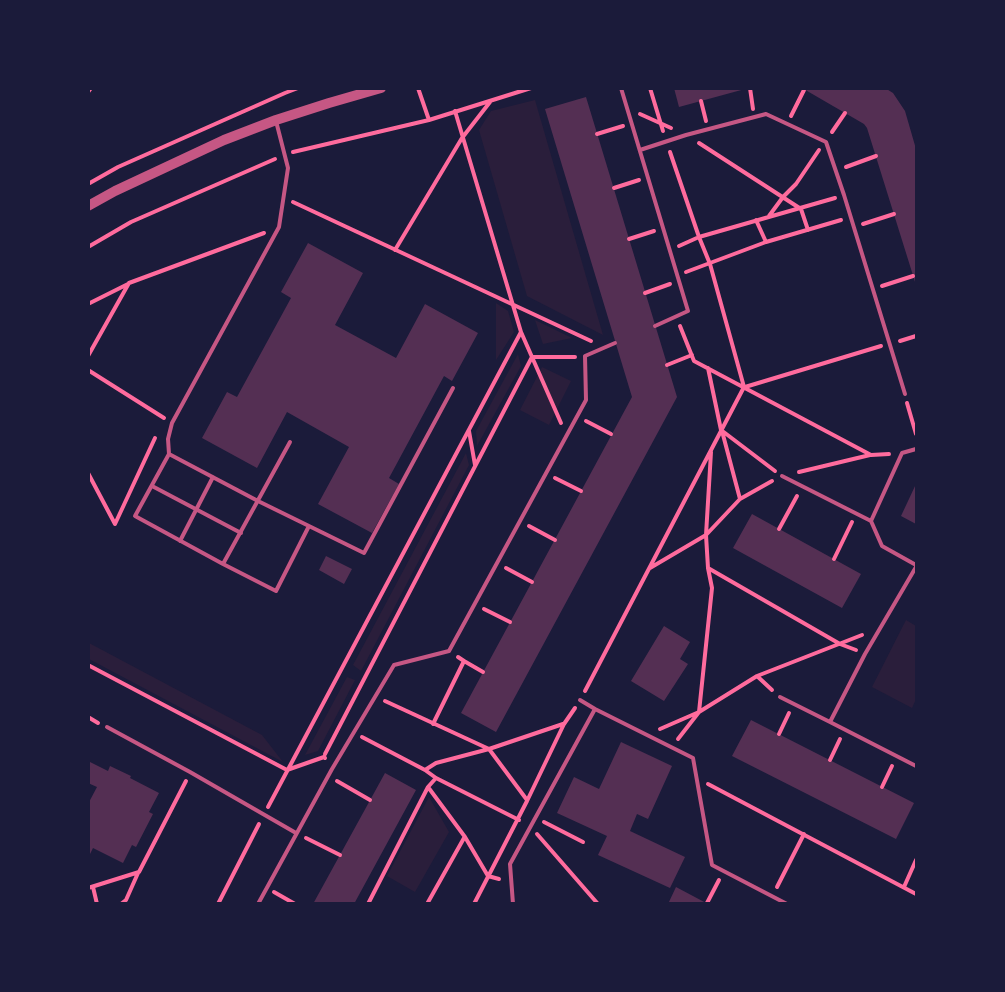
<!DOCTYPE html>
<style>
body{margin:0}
#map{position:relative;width:1005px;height:992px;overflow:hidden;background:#1b1b3a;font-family:Helvetica,sans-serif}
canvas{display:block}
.frame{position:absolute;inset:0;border:90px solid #1b1b3a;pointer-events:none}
</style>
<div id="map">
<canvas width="1005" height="992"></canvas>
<div class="frame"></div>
</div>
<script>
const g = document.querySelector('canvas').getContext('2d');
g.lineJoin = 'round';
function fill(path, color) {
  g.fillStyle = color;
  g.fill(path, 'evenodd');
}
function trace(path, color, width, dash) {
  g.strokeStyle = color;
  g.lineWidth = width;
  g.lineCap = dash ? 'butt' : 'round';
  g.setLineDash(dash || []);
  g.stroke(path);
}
fill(new Path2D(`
 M535,100L603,335L527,296L479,130L491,111Z
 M496,303L508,311L514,332L496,360Z
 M535,320L572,338L543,344Z
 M518,354L521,366L477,446L476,431Z
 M542,367L571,381L549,425L520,410Z
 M466,453L469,465L361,671L353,665Z
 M906,620L916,626V699L912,708L872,687Z
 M89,643L262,735L283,762L89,659Z
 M347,677L355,680L318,751L305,755Z
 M429,797L449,832L415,892L387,876Z`), '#2a1e3b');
fill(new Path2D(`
 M674,88H744L745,89L679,107Z
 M802,88H885L893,93L905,111L916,149V285L867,128L864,124Z
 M586,97L677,397L496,732L461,713L632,397L545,109Z
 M308,243L363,273L335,325L396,358L425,304L478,333L452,381L444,376L389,478L399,484L372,533L318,504L349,447L287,412L257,468L202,438L227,392L237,397L291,298L281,292Z
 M916,484V524L901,516Z
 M752,514L861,574L842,608L733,548Z
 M326,556L352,569L344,584L319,570Z
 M664,626L690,642L680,659L688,664L664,701L631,681Z
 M751,720L914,803L896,839L732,756Z
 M621,742L672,766L648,819L637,814L630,831L685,857L670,888L598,855L607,836L557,813L574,777L599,789Z
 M88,761L108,771L110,766L131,776L130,778L159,793L149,812L153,814L136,847L132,845L123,863L93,848L88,858V804L97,787L88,783Z
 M385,773L416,790L354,904H313Z
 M676,887L708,904H668Z`), '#542f53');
trace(new Path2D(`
 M418,88L429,120
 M650,88L663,131
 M750,88L753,109
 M88,92L91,88
 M701,101L706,121
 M455,111L521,332L561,423
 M640,114L671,128
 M791,116L804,90
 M832,132L845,113
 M597,134L623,126
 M699,143L801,209L808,230
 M293,152L429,120L531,88
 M846,167L876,156
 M88,184L118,167L285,93L298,88
 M614,188L639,180
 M293,202L591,341
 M769,216L783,197L796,184L819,150
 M756,220L766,242
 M863,224L894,214
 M629,239L654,231
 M679,246L699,237L835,198
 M88,247L131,222L275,159
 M395,250L462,138L490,102
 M686,272L766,242L841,220
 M882,286L913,276
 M645,293L670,284
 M88,304L128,284
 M680,326L694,361L871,455L889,454
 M900,341L916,336
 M88,356L129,283L264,233
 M667,365L692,355
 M708,368L721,430L775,471
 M88,370L164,418
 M745,387L881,346
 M907,403L916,434
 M586,421L611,434
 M469,431L475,465
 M722,431L740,499
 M799,472L870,455
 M88,473L115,524
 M555,478L581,491
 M115,524L155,438
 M529,526L555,540
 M779,529L797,496
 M834,559L852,522
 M506,568L532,582
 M650,568L706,535L711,452
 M708,568L840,644L856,650
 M484,609L510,622
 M464,661L483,672
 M88,665L287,770L324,757L325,758
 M757,676L772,690
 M585,691L744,387L710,264L699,237L670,152
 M385,701L489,749L527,800
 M88,717L98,723
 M433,724L464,661L458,657
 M660,729L699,712L757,676L862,635
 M779,734L789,713
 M362,737L425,770
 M678,739L699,712L712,588L708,568L706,535L740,499L772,481
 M325,754L532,357H575
 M830,760L840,739
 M337,781L370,800
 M708,784L916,894
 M428,787L465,837L488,876L499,879
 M882,787L892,766
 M268,807L521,332
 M519,820L436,778L425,770L436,763L489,749L563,724
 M544,822L583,842
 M537,834L598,904
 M306,838L340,855
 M93,887L97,904
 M777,887L804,834
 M904,887L916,860
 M88,888L139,872L186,781
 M274,892L295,904
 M707,903L719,880
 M121,904L126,900L138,873
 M218,904L259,824
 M368,904L428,787L436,778
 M427,904L464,838
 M474,904L527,801L564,724L575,708`), '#ff6b9d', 4);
trace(new Path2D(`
 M621,88L688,311L655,326
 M276,121L288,168L279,227L172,423L168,439L169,454L258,501L364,553L453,388
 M640,150L686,135L766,114L826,142L844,195L905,394
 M169,454L135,516L223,564L276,591L309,526
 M782,476L871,521L902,453L916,449
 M152,486L241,533
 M871,521L882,546L916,565
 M180,541L213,477
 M223,564L290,442
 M780,697L830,722
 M580,700L595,709L693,758L712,865L787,904
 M107,727L190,772L296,833
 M916,766L830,722L865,654L916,567
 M258,904L332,769L394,665L449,651L586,400L585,356L615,343
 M513,904L510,864L595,709`), '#c65784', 4);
trace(new Path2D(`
 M88,206L115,191L224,140L276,120L329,103L381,88`), '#c65784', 10);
</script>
